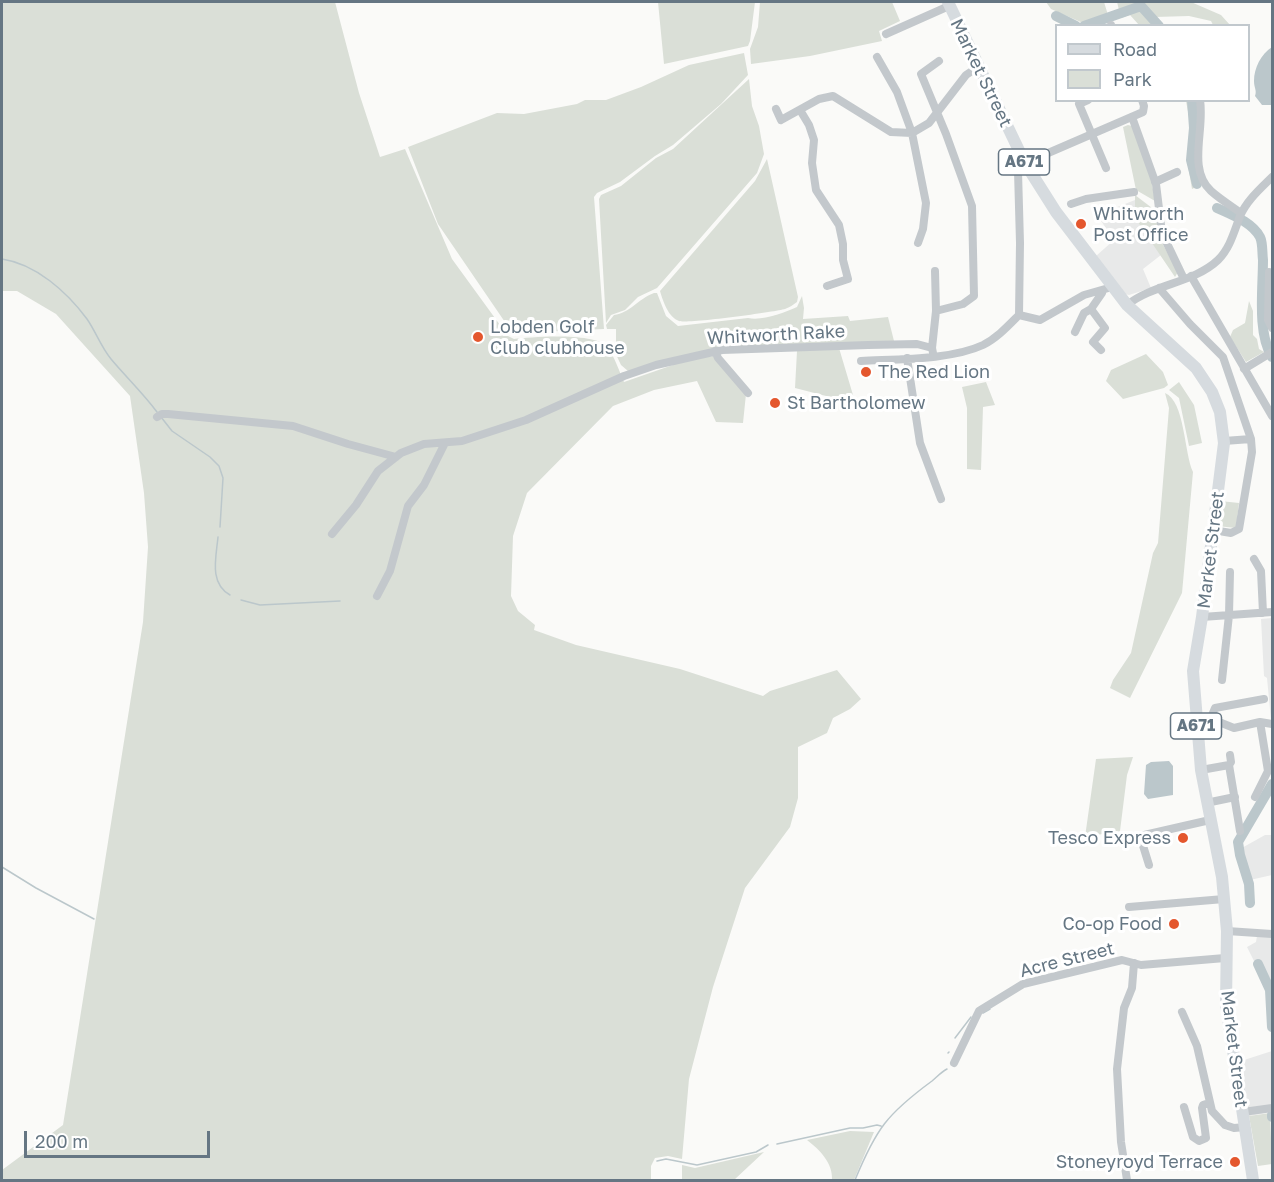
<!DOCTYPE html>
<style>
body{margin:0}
#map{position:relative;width:1274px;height:1182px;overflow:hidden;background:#fafaf8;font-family:"Golos Text",sans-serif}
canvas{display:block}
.frame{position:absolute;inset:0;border:3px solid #657683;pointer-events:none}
.legend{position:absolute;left:1055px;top:24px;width:195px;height:78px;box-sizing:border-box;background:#fff;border:2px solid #c1c8cd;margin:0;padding:8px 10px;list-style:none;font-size:18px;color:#657683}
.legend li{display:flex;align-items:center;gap:12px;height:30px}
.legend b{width:30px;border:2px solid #c1c8cd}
.scale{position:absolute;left:24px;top:1131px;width:186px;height:27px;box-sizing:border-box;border:3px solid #657683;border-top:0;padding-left:8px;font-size:18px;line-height:21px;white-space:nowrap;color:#657683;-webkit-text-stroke:4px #fff;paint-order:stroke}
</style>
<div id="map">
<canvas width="1274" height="1182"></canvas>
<div class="frame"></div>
<ul class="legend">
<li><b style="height:8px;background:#d6dbdf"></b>Road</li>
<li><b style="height:16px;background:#dadfd7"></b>Park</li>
</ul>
<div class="scale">200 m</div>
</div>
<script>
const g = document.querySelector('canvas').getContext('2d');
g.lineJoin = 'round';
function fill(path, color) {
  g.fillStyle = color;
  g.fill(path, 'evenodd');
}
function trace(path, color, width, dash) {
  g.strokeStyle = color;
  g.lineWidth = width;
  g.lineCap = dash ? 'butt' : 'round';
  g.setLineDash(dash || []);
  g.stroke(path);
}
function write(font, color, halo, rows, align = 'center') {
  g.font = font + ' "Golos Text",sans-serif';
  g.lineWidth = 6;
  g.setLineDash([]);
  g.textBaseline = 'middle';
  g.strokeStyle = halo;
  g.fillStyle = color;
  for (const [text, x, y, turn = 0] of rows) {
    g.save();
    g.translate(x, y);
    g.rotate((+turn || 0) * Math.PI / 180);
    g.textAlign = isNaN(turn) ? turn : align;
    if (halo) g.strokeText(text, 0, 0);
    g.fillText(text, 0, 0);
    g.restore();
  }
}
fill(new Path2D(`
 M1135,200L1137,221L1161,255L1143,269L1151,288L1129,295L1125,294L1096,256L1114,240L1097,215Z
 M1272,618V720H1271L1267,678L1264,676L1261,619Z
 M1265,835H1272V875L1250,880L1240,849Z
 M1257,936L1272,937V996L1269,981L1260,964L1256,965L1247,947L1256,942Z
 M1272,1051V1112L1249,1116L1241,1061Z`), '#e8e9e9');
fill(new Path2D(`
 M2,2H335L359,93L380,157L405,149L452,259L508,336L514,339C532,337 595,332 607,347C615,357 619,371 624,382L690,359L713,356L746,394L743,423L716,422L697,381L654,390L613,406L527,493L513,536L511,596L518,611L535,625L534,630L576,645L680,669L763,696L770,691L837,670L861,699L850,709L833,718L827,733L798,747V798L790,827L745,888L713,987L689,1079L682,1159L668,1156L655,1158L651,1166V1180H2V1170L63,1125L143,622L148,547L144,493L130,396L56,314L17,291H2Z
 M658,2H755L750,41L748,46L664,64Z
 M760,2H892L900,21L879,31L882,41L810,56L751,64L750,49L758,27Z
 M1046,2H1104L1108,15L1083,23L1051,9Z
 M1117,2H1191L1221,15L1230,25H1213L1211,21L1189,16L1155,17L1143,3L1119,10Z
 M1141,9L1156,25H1139L1130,15L1121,18V15Z
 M744,53L748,75L721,104L673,145L655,156L620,182L597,193L594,197L604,329L517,333L509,328L438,224L408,147L497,113L524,114L577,104L585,100H606L641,87L689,65Z
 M749,79L752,106L759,126L764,154L757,173L657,288L638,297L625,310L611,315L606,323L599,199L601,195L621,186L656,158L673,149Z
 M1186,101H1190L1192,126L1189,159L1196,187L1192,189L1187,160L1190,123Z
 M1128,125L1132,126L1151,178L1155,201L1136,190L1123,127Z
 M767,159L798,297L797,302C793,305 790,307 785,309C774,312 688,324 679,321C668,317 663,301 660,291L755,181Z
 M1135,195L1156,211L1161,241L1178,272L1175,277L1137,221L1135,212Z
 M654,293H657L666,316L678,326L748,318C763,321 783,313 797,307L802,296L804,308L803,319L848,316L850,321L888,317L894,341L747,347L628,371L621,365L611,344L616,345V329H607L606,325L614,315C630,313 638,299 654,293Z
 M1249,301L1253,311V335L1257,339L1259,349L1264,352L1246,362L1230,337L1233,330L1245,323Z
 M839,348L853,395L834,398L795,388L797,351Z
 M1146,354L1163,372L1168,385L1164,388L1123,399L1106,381L1111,370Z
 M986,382L995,405L983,407L981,470L967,469V408L962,387Z
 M1179,382L1194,405L1202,443L1189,446L1179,398L1169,390Z
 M1165,393C1185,401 1184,453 1193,472L1182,593L1130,698L1110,688L1113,680L1131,653L1153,553L1158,543L1169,408Z
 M1220,501L1239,503L1236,528L1217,526Z
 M1133,757L1127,775L1120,831L1085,837L1096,759Z
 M1270,1113L1272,1164L1258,1166L1249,1116Z
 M850,1131L874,1132L854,1180H832C833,1163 820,1150 807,1140Z
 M764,1152L734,1180H682V1165L695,1168Z`), '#dadfd7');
fill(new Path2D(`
 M1272,47V105H1262L1255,96C1257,90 1254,88 1254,81C1254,68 1261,54 1272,47Z
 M1169,761L1173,766V795L1148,799L1144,794L1146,765L1151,762Z`), '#bbc7cb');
trace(new Path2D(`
 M2,259C36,264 67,292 87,319C96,332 101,347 111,359C126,377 143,393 157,412
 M161,417L172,431L210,457L219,466L223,478L220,527
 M218,537C216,558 209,583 230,595
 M241,600L260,605L340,601
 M2,867L36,888L94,919
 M983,1013L990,1009
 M955,1038L971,1017
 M948,1053L949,1052
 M777,1144L850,1128H863L877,1125L881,1126
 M657,1161L666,1159L697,1165L756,1152L768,1145
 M855,1180C876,1129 887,1114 932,1081C937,1077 941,1072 947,1069`), '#bbc7cb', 1.5);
trace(new Path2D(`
 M1056,16L1076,26
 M1084,26L1141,6L1159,26
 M1192,100L1194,128L1191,160L1197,184
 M1217,208C1232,215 1252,222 1260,237C1263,243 1262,253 1263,260C1263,289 1257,333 1272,357
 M1250,903L1249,884L1240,855L1238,842L1272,784
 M1258,964L1270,990L1272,1027
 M1272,1115V1117`), '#bbc7cb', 10);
trace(new Path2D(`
 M1111,25V26
 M886,34L949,6
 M877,57L897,92L912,133L926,203L923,229L918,243
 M1088,100L1079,104L1106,168
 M1200,100C1205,130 1187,169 1211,191C1220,199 1231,206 1241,213
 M776,109L781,120L819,99L833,96L891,132L912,133L929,123L966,75L978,67
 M800,110L809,125L814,140L812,163L816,190L839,225L843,244V260L848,279L827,286
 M1132,117L1156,184L1162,233L1184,279
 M1155,182L1177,172
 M1071,204L1086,199L1134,192
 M1269,272L1268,320L1272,328
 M1191,276L1272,416
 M1159,288L1190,324L1223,357L1251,439L1252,452L1239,529L1231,533L1213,530
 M1127,305C1153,284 1194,283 1218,260C1230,248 1234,232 1240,216C1247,200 1261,188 1272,177
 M936,311L963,304L974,296L972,206L946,134L921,74L939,61
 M1019,315L1020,243L1018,171L1025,163L1143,112L1144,106L1142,100
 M1019,315L1040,320L1084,295L1112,287
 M1075,332L1084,313L1091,309
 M1101,350L1093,342L1105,328L1091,309L1102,293L1103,290
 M715,351L718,358L748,393
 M933,353L932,348L936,311L935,271
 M907,358L920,443L941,499
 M861,361C897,359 951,360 983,345C997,338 1008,326 1019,315
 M1244,369L1272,352
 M157,417L162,414H168L293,426L348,444L396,457
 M1224,441L1251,439
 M332,534L356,505L378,471L401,453L424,444L462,441L526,420L624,376L656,365L722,350L868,345L917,344L932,348
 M1254,559L1261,571L1263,613
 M377,596L390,571L408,506L424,485L445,443
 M1202,617L1272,612
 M1222,680L1229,615L1230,572
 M1210,720L1215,708L1264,699
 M1196,722L1214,720L1234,728L1260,722L1272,724
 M1230,755L1231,762L1229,765L1240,831
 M1201,770L1229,765
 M1255,797L1268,771L1260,722
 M1206,803L1235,797
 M1149,865L1140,836L1210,820
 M1129,907L1224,899
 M1227,931L1272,934
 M1182,1012L1197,1046L1212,1111L1225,1125L1234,1128L1245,1127
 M954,1063L979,1011L1023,984L1122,960L1141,965L1225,958
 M1184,1107L1193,1137L1199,1141L1206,1138L1202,1108L1203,1105L1209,1103
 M1243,1112L1272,1108
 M1127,1180L1121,1142L1117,1069L1124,1008L1132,988L1134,963`), '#c3c8cc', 8);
trace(new Path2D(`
 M948,2L1025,163L1056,212L1127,305L1196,368L1212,392L1220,412L1224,443L1202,617L1193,671L1201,770L1222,877L1227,931L1226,1005L1253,1180`), '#d6dbdf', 12);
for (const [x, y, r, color] of [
 [1081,224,6,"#e4572e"],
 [478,337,6,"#e4572e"],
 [866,372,6,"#e4572e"],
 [775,403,6,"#e4572e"],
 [1183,838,6,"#e4572e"],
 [1174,924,6,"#e4572e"],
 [1235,1162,6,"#e4572e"]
]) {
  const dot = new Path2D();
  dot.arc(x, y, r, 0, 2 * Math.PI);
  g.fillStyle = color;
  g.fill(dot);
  trace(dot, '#fff', 2);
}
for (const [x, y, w] of [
 [1024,162,51],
 [1196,726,51]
]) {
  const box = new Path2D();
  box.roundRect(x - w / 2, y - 13, w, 26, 4.5);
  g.fillStyle = '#fff';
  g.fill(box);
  trace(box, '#657683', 1.5);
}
write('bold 16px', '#657683', null, [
 ["A671",1024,162],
 ["A671",1196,726]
]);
write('18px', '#657683', '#fff', [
 ["Market Street",981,73,64],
 ["Whitworth Rake",776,335,-3],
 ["Market Street",1211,550,-83],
 ["Acre Street",1067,960,-14],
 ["Market Street",1234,1049,83]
]);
write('18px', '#657683', '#fff', [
 ["Whitworth",1093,214],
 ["Post Office",1093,235],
 ["Lobden Golf",490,327],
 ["Club clubhouse",490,348],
 ["The Red Lion",878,372],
 ["St Bartholomew",787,403],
 ["Tesco Express",1171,838,"right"],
 ["Co-op Food",1162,924,"right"],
 ["Stoneyroyd Terrace",1223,1162,"right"]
], 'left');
</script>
